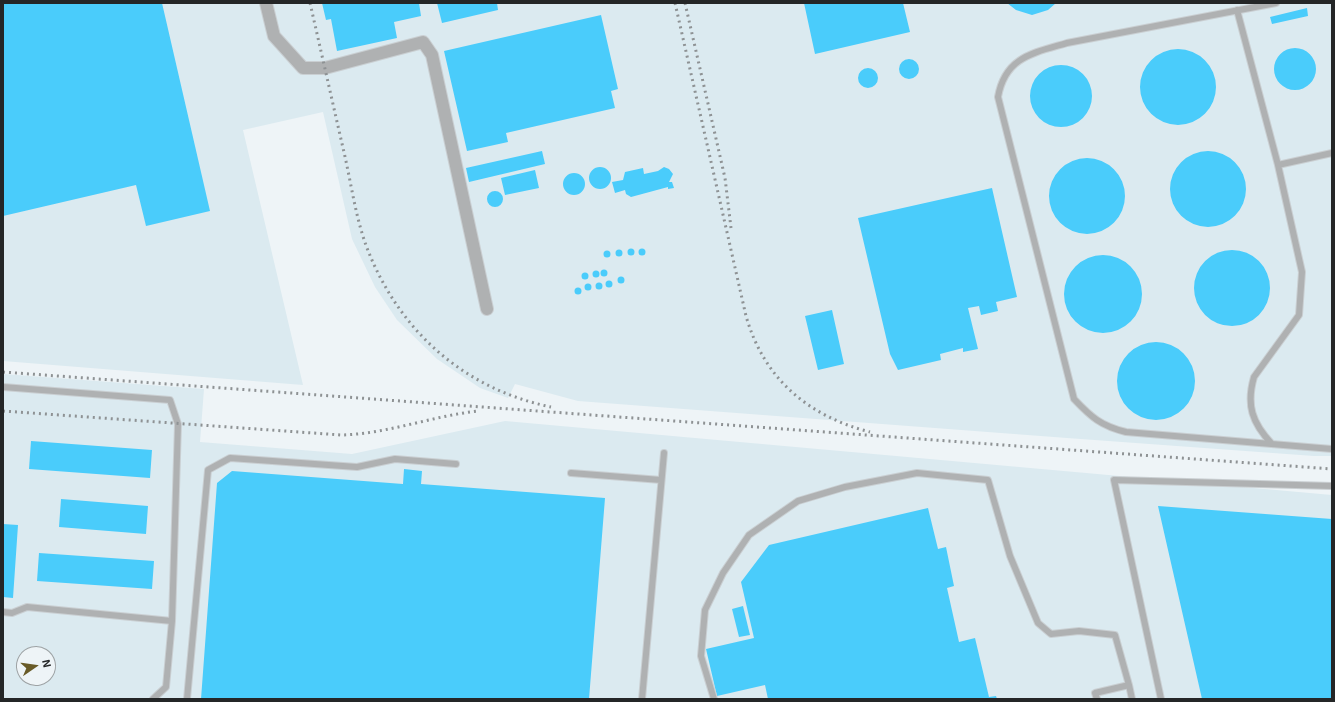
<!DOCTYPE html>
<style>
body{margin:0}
#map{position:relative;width:1335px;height:702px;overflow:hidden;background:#eef4f7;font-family:"Exo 2",sans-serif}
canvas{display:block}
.frame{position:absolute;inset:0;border:4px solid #242627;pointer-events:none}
.north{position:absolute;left:16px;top:646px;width:40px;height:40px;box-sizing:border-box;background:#eef4f7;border:1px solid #9da2a4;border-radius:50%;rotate:77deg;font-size:11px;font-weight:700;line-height:16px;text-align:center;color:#242627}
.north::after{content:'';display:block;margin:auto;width:14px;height:18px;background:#695b28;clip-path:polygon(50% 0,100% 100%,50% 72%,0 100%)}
</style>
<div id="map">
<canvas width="1335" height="702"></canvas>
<div class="frame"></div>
<div class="north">N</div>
</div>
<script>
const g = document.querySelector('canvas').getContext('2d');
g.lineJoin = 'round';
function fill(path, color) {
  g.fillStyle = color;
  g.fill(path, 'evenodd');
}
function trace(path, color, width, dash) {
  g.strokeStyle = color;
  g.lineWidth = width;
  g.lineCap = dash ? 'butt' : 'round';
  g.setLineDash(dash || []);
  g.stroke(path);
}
fill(new Path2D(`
 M3,3H1332V456H1314L1067,438L578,401L515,384L508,398L480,388L437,359L397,320L375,287L352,239L323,112L243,130L303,385L3,361Z
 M3,374L204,389L200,442L352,454L505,421L1332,495V699H3ZM24,654H48V678H24Z`), '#dbeaf0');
fill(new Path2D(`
 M3,3H162L210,211L146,226L136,185L3,216Z
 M322,3H419L421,16L394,22L397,38L337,51L331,19L326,20Z
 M437,3H497L498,10L442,23Z
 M804,3H903L910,32L815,54Z
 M1007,3H1056L1048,10L1032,15L1016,10Z
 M1307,8L1308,16L1272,24L1270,17Z
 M601,15L618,89L611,91L615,108L506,133L508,142L467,151L444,51Z
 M1274 69a21 21 0 1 1 42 0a21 21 0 1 1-42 0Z
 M1140 87a38 38 0 1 1 76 0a38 38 0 1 1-76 0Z
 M899 69a10 10 0 1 1 20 0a10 10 0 1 1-20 0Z
 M1030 96a31 31 0 1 1 62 0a31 31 0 1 1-62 0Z
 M858 78a10 10 0 1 1 20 0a10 10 0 1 1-20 0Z
 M542,151L545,164L469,182L466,168Z
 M1170 189a38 38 0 1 1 76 0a38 38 0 1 1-76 0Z
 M1049 196a38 38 0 1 1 76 0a38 38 0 1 1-76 0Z
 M589 178a11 11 0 1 1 22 0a11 11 0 1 1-22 0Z
 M664,167L669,169L673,174L669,182H672L674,188L668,189V187L631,197L626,194L625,190L615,193L612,182L623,180L625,172L643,168L644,174L658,171Z
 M535,170L539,188L505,195L501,178Z
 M563 184a11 11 0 1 1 22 0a11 11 0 1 1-22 0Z
 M992,188L1017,297L996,302L998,311L981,315L979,306L968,308L978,349L963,352V348L940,354L941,360L898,370L890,354L858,218Z
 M487 199a8 8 0 1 1 16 0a8 8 0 1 1-16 0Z
 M627.5 252a3.5 3.5 0 1 1 7 0a3.5 3.5 0 1 1-7 0Z
 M638.5 252a3.5 3.5 0 1 1 7 0a3.5 3.5 0 1 1-7 0Z
 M615.5 253a3.5 3.5 0 1 1 7 0a3.5 3.5 0 1 1-7 0Z
 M603.5 254a3.5 3.5 0 1 1 7 0a3.5 3.5 0 1 1-7 0Z
 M1194 288a38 38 0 1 1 76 0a38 38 0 1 1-76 0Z
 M1064 294a39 39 0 1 1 78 0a39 39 0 1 1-78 0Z
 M600.5 273a3.5 3.5 0 1 1 7 0a3.5 3.5 0 1 1-7 0Z
 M592.5 274a3.5 3.5 0 1 1 7 0a3.5 3.5 0 1 1-7 0Z
 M581.5 276a3.5 3.5 0 1 1 7 0a3.5 3.5 0 1 1-7 0Z
 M617.5 280a3.5 3.5 0 1 1 7 0a3.5 3.5 0 1 1-7 0Z
 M605.5 284a3.5 3.5 0 1 1 7 0a3.5 3.5 0 1 1-7 0Z
 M595.5 286a3.5 3.5 0 1 1 7 0a3.5 3.5 0 1 1-7 0Z
 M584.5 287a3.5 3.5 0 1 1 7 0a3.5 3.5 0 1 1-7 0Z
 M574.5 291a3.5 3.5 0 1 1 7 0a3.5 3.5 0 1 1-7 0Z
 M832,310L844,364L818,370L805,316Z
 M1117 381a39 39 0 1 1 78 0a39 39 0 1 1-78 0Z
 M31,441L152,450L150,478L29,469Z
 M404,469L422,471L421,484L605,498L589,699H201L217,483L232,471L403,484Z
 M61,499L148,506L146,534L59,527Z
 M1158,506L1332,519V699H1202Z
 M928,508L938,549L946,547L954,586L947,588L959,642L975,638L989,697L996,696L997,699H768L765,685L717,696L706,649L754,638L741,582L769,545Z
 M3,524L18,525L13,598L3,597Z
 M39,553L154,561L152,589L37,581Z
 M743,606L750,635L739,637L732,609Z`), '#4accfb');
const service = new Path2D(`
 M1276,3L1067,43C1033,53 1005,57 998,97L1074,399C1091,417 1101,426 1126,432L1332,449
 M1237,10L1278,165L1302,272L1299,315L1254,377C1246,405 1252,423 1272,444
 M1278,165L1332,153
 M3,387L170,400L178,424L172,621
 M571,473L661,480
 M3,612L12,613L27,607L172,621L166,687L153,699
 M187,699L208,470L230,458L357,467L395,459L456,464
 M642,699L664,453
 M714,699L701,656L705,610L723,573L749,535L798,501L845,487L917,473L988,480L1010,556L1038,623L1051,634L1079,631L1115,635L1129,685
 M1097,699L1095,693L1129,685L1132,699
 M1161,699L1114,480L1332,486`);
const minor = new Path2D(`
 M266,3L274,36L303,68H325L423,42L432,55L487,309`);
trace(service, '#cacfd2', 8);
trace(minor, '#cacfd2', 14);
trace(service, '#afb1b2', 6);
trace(minor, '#afb1b2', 12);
trace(new Path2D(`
 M310,3C321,51 332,100 343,148C351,181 355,216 367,248C399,331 464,389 551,407
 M675,3L746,316C764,379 808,416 870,432
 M685,3L725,178L731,228
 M3,372L1332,469
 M3,411L341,435C387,434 432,416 478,411`), '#8e9294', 3, [2, 4]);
</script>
